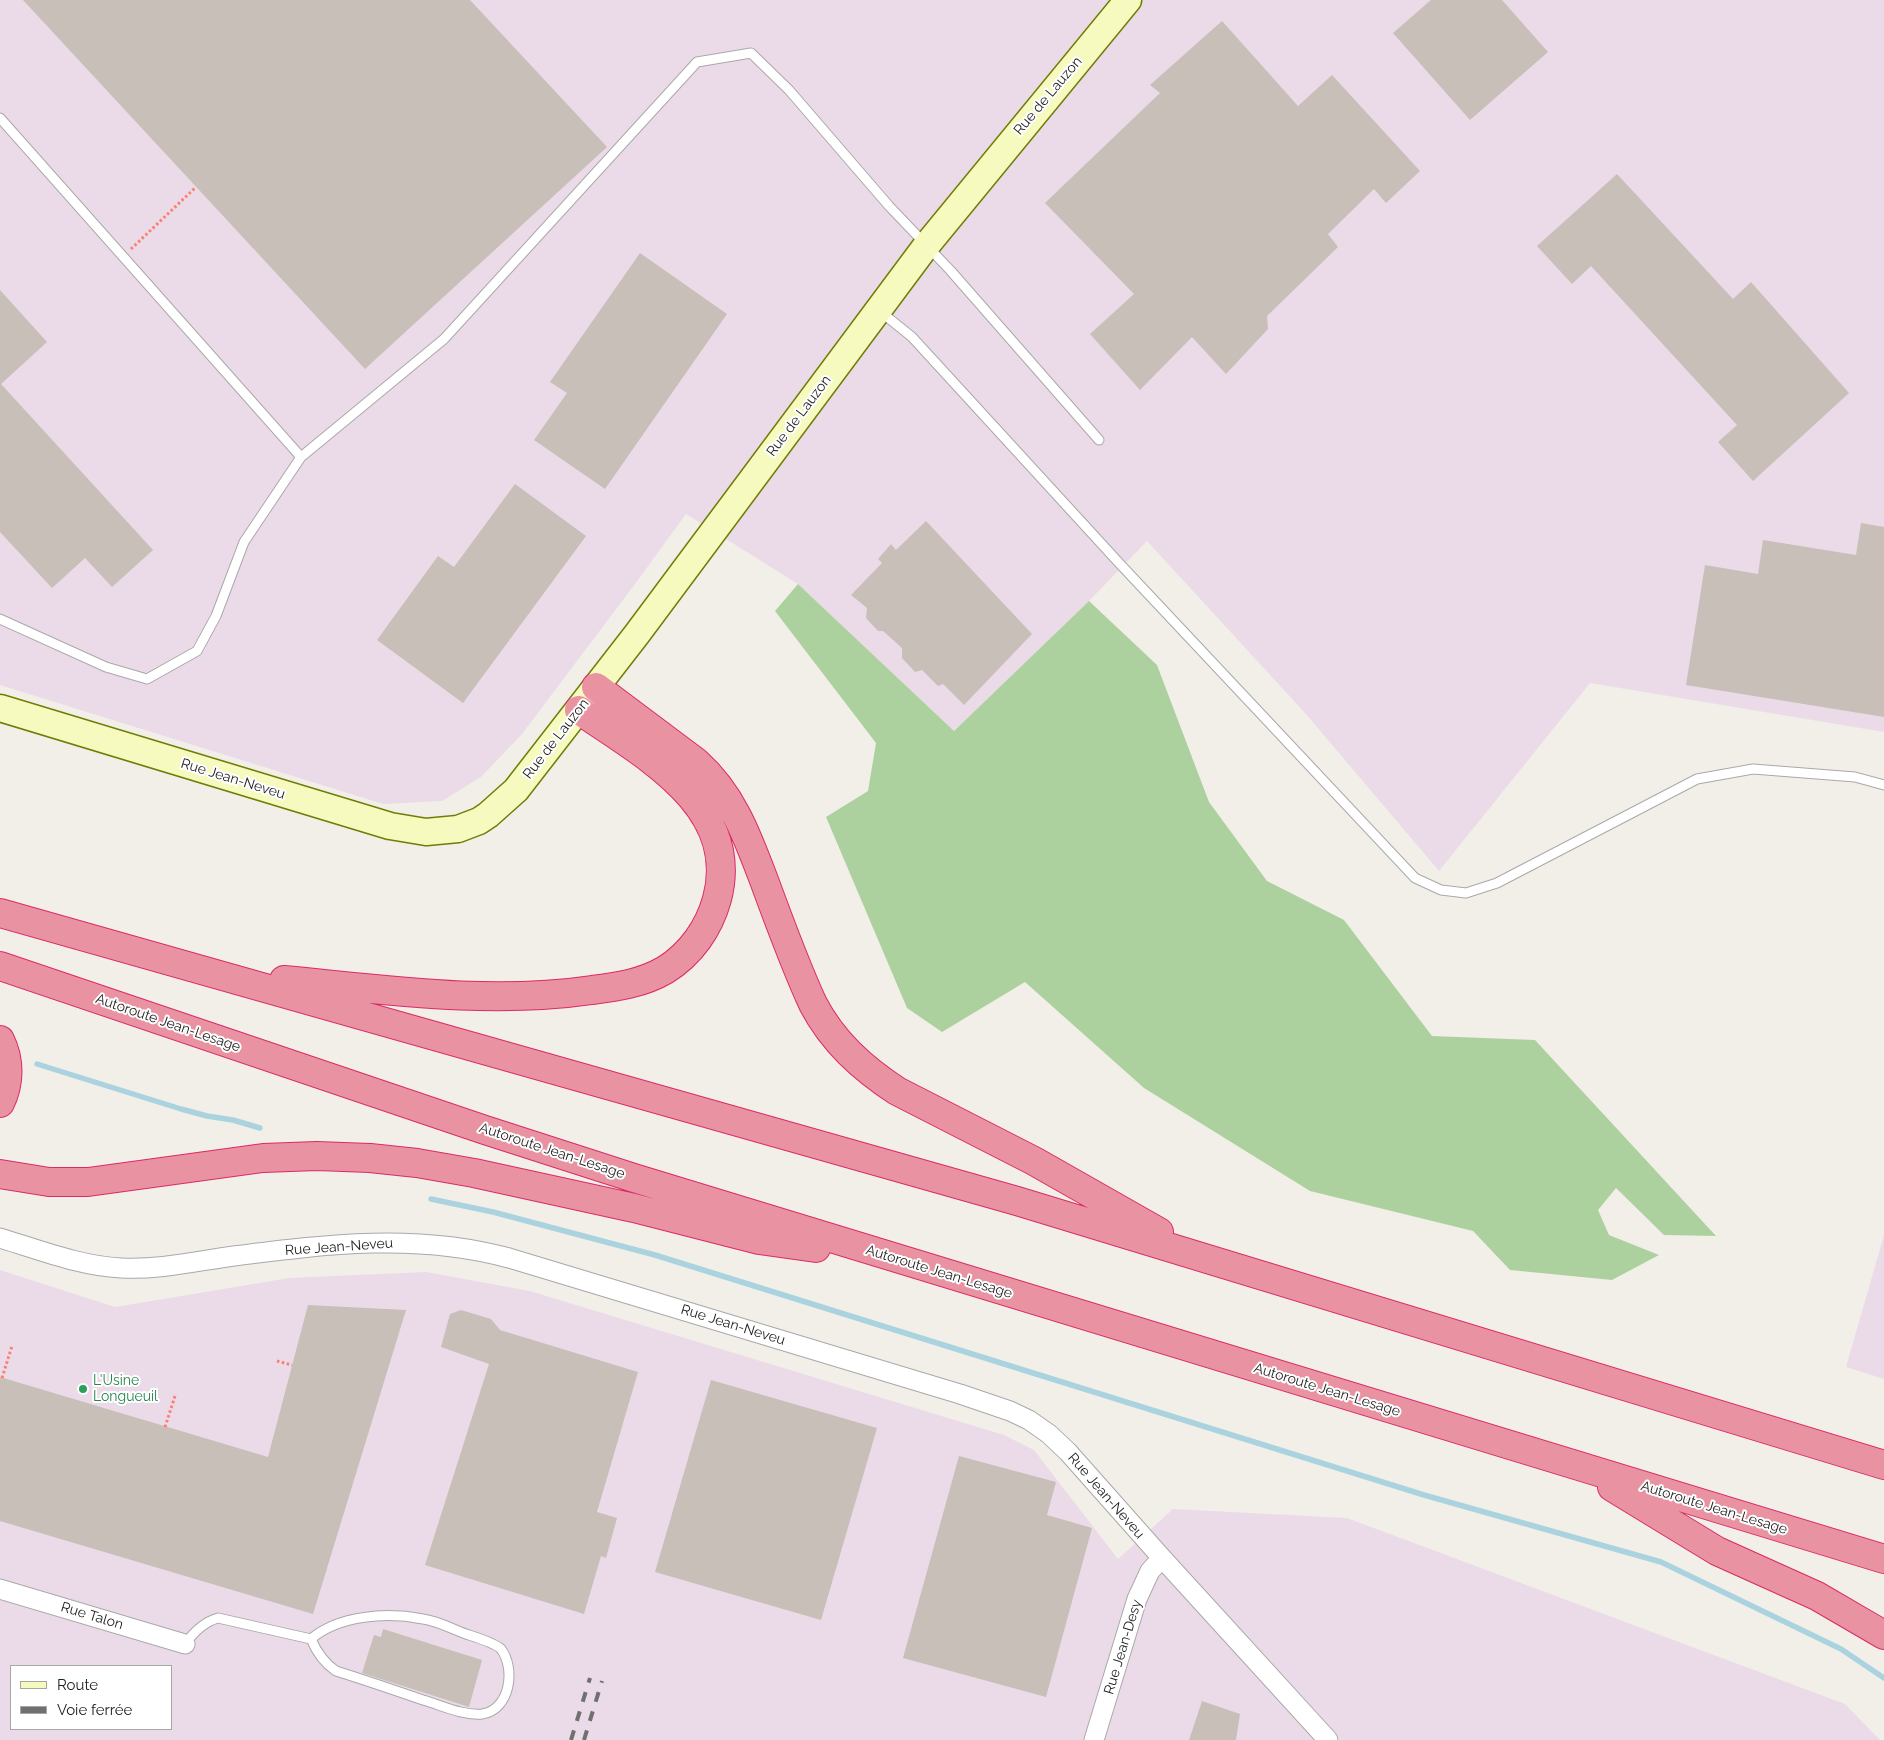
<!DOCTYPE html>
<meta charset="utf-8">
<style>
body{margin:0}
#map{position:relative;width:1884px;height:1740px;overflow:hidden;background:#f2efe9;font-family:Raleway,sans-serif}
canvas{display:block}
.legend{position:absolute;left:10px;top:1665px;width:162px;height:65px;box-sizing:border-box;background:#fff;border:1px solid #a7a7a7;margin:0;padding:6px 9px;list-style:none;font-size:15px;color:#222}
.legend li{display:flex;align-items:center;gap:10px;height:25px}
.legend b{width:25px;border:1px solid #a7a7a7}
</style>
<div id="map">
<canvas width="1884" height="1740"></canvas>
<ul class="legend">
<li><b style="height:6px;background:#f7fabf"></b>Route</li>
<li><b style="height:6px;background:#707070"></b>Voie ferrée</li>
</ul>
</div>
<script>
const g = document.querySelector('canvas').getContext('2d');
g.lineJoin = 'round';
function fill(path, color) {
  g.fillStyle = color;
  g.fill(path, 'evenodd');
}
function trace(path, color, width, dash) {
  g.strokeStyle = color;
  g.lineWidth = width;
  g.lineCap = dash ? 'butt' : 'round';
  g.setLineDash(dash || []);
  g.stroke(path);
}
function write(font, color, halo, rows, align = 'center') {
  g.font = font + ' Raleway,sans-serif';
  g.lineWidth = 4;
  g.setLineDash([]);
  g.textBaseline = 'middle';
  g.strokeStyle = halo;
  g.fillStyle = color;
  for (const [text, x, y, turn = 0] of rows) {
    g.save();
    g.translate(x, y);
    g.rotate((+turn || 0) * Math.PI / 180);
    g.textAlign = isNaN(turn) ? turn : align;
    if (halo) g.strokeText(text, 0, 0);
    g.fillText(text, 0, 0);
    g.restore();
  }
}
fill(new Path2D(`
 M0,0H1884V732L1590,683L1439,871L1305,713L1147,541L1089,601L954,731L798,584L686,514L635,584L522,734L481,777L442,801L383,804L0,685Z
 M1884,1235V1379L1846,1367Z
 M0,1270L115,1307L289,1278L426,1272L530,1291L1004,1435L1034,1450L1118,1559L1173,1509L1347,1518L1845,1704L1880,1740H0ZM11,1666H171V1729H11Z`), '#ebdbe8');
fill(new Path2D(`
 M798,584L954,731L1089,601L1157,665L1209,802L1267,881L1344,920L1432,1036L1535,1040L1716,1236L1664,1235L1616,1188L1598,1210L1609,1235L1659,1255L1612,1280L1510,1270L1473,1231L1310,1191L1144,1088L1025,982L942,1032L907,1008L826,817L868,791L876,743L775,611Z`), '#add19e');
trace(new Path2D(`
 M37,1064L181,1109L207,1116L233,1120L260,1128
 M431,1199L493,1212L655,1255L1424,1495L1661,1562L1841,1649L1884,1678`), '#aad3df', 5.5);
fill(new Path2D(`
 M23,0H470L607,147L365,369Z
 M1431,0H1502L1548,52L1470,120L1393,33Z
 M1222,21L1298,106L1332,75L1420,171L1386,203L1374,189L1328,234L1338,247L1267,316L1268,329L1226,374L1192,337L1140,390L1090,334L1134,294L1045,203L1160,93L1150,85Z
 M1617,174L1733,299L1751,282L1849,393L1753,481L1718,442L1737,425L1591,266L1572,284L1537,246Z
 M640,253L727,314L605,489L534,440L567,393L550,382Z
 M0,290L47,342L1,384L153,550L112,587L85,558L52,588L0,532Z
 M515,484L586,536L463,703L377,640L438,556L454,567Z
 M926,521L1032,634L964,705L943,684L938,686L922,670L915,672L902,658V648L883,631H878L866,618L867,608L851,595L882,563L878,559L891,544L896,550Z
 M1861,523L1884,527V717L1686,685L1705,565L1758,574L1763,540L1856,555Z
 M308,1305L406,1310L313,1614L0,1521V1377L268,1457Z
 M461,1310L491,1319L500,1330L638,1372L597,1512L617,1518L606,1558L601,1556L584,1614L425,1565L489,1364L441,1347L450,1314Z
 M711,1380L877,1428L821,1620L655,1572Z
 M959,1456L1056,1482L1047,1515L1092,1528L1046,1697L903,1658Z
 M383,1629L482,1660L469,1707L362,1673L374,1635L381,1637Z
 M1202,1701L1240,1714L1236,1740H1189Z`), '#c7bfb8');
const lane = new Path2D(`
 M0,118L301,457
 M881,312L912,337L1120,564L1415,878L1441,890L1466,893L1497,883L1697,779L1753,769L1855,777L1884,785
 M0,619L106,667L147,679L197,651L216,616L244,542L301,457L444,339L697,62L751,53L789,90L889,206L950,270L1099,440
 M185,1644C193,1633 204,1622 218,1618L311,1639C339,1615 387,1612 423,1619C438,1621 452,1629 466,1634C475,1637 495,1643 501,1649C516,1669 510,1710 482,1714C463,1716 441,1705 423,1700C394,1690 365,1680 336,1671C324,1663 317,1653 311,1639`);
const street = new Path2D(`
 M0,1238C40,1250 80,1266 121,1268C159,1270 197,1261 234,1256C328,1244 417,1233 509,1258L960,1394L1010,1411L1029,1420L1049,1434L1068,1452L1162,1558L1328,1740
 M0,1589L185,1644
 M1094,1740L1137,1599L1150,1571L1162,1558`);
const secondary = new Path2D(`
 M0,708L390,826L426,832L458,829L479,821L488,815L516,790L637,634L926,246L1128,0`);
const highway = new Path2D(`
 M596,687L696,762C733,795 748,838 765,883C780,924 795,965 813,1004C833,1042 862,1068 897,1091L1034,1161L1159,1232
 M0,913L1017,1201L1884,1465
 M0,966L485,1130L634,1178L1884,1559
 M284,980C387,990 490,1005 592,990C617,987 643,983 665,970C691,954 709,928 717,899C742,805 642,754 579,710
 M0,1040C10,1060 10,1083 0,1103
 M0,1174L49,1182H88L263,1158L317,1156L370,1158L417,1163L474,1173L634,1208L759,1240L816,1248
 M1612,1487L1717,1551L1817,1596L1884,1635`);
trace(lane, '#a9a9a9', 11);
trace(street, '#a9a9a9', 21);
trace(secondary, '#707d05', 29);
trace(highway, '#dc2a67', 30);
trace(new Path2D(`
 M131,249L196,187
 M277,1361L292,1365
 M2,1378L12,1346
 M165,1427L175,1396`), '#fa8072', 3, [2.5, 2.5]);
trace(lane, '#fff', 9);
trace(street, '#fff', 19);
trace(secondary, '#f7fabf', 26);
trace(highway, '#e892a2', 28);
trace(new Path2D(`
 M571,1740L590,1678
 M584,1740L602,1681`), '#707070', 4, [10, 10]);
for (const [x, y, r, color] of [
 [83,1389,5,"#2e9e5b"]
]) {
  const dot = new Path2D();
  dot.arc(x, y, r, 0, 2 * Math.PI);
  g.fillStyle = color;
  g.fill(dot);
  trace(dot, '#fff', 2);
}
write('14px', '#222', '#fff', [
 ["Rue de Lauzon",1048,96,-50],
 ["Rue de Lauzon",799,416,-53],
 ["Rue de Lauzon",556,739,-52],
 ["Rue Jean-Neveu",233,779,17],
 ["Autoroute Jean-Lesage",168,1023,19],
 ["Autoroute Jean-Lesage",552,1151,18],
 ["Rue Jean-Neveu",339,1247,-4],
 ["Autoroute Jean-Lesage",939,1272,17],
 ["Rue Jean-Neveu",733,1325,17],
 ["Autoroute Jean-Lesage",1327,1390,17],
 ["Rue Jean-Neveu",1106,1496,49],
 ["Autoroute Jean-Lesage",1714,1508,17],
 ["Rue Talon",92,1616,17],
 ["Rue Jean-Desy",1123,1647,-73]
]);
write('14px', '#27864d', '#fff', [
 ["L'Usine",93,1381],
 ["Longueuil",93,1397]
], 'left');
</script>
